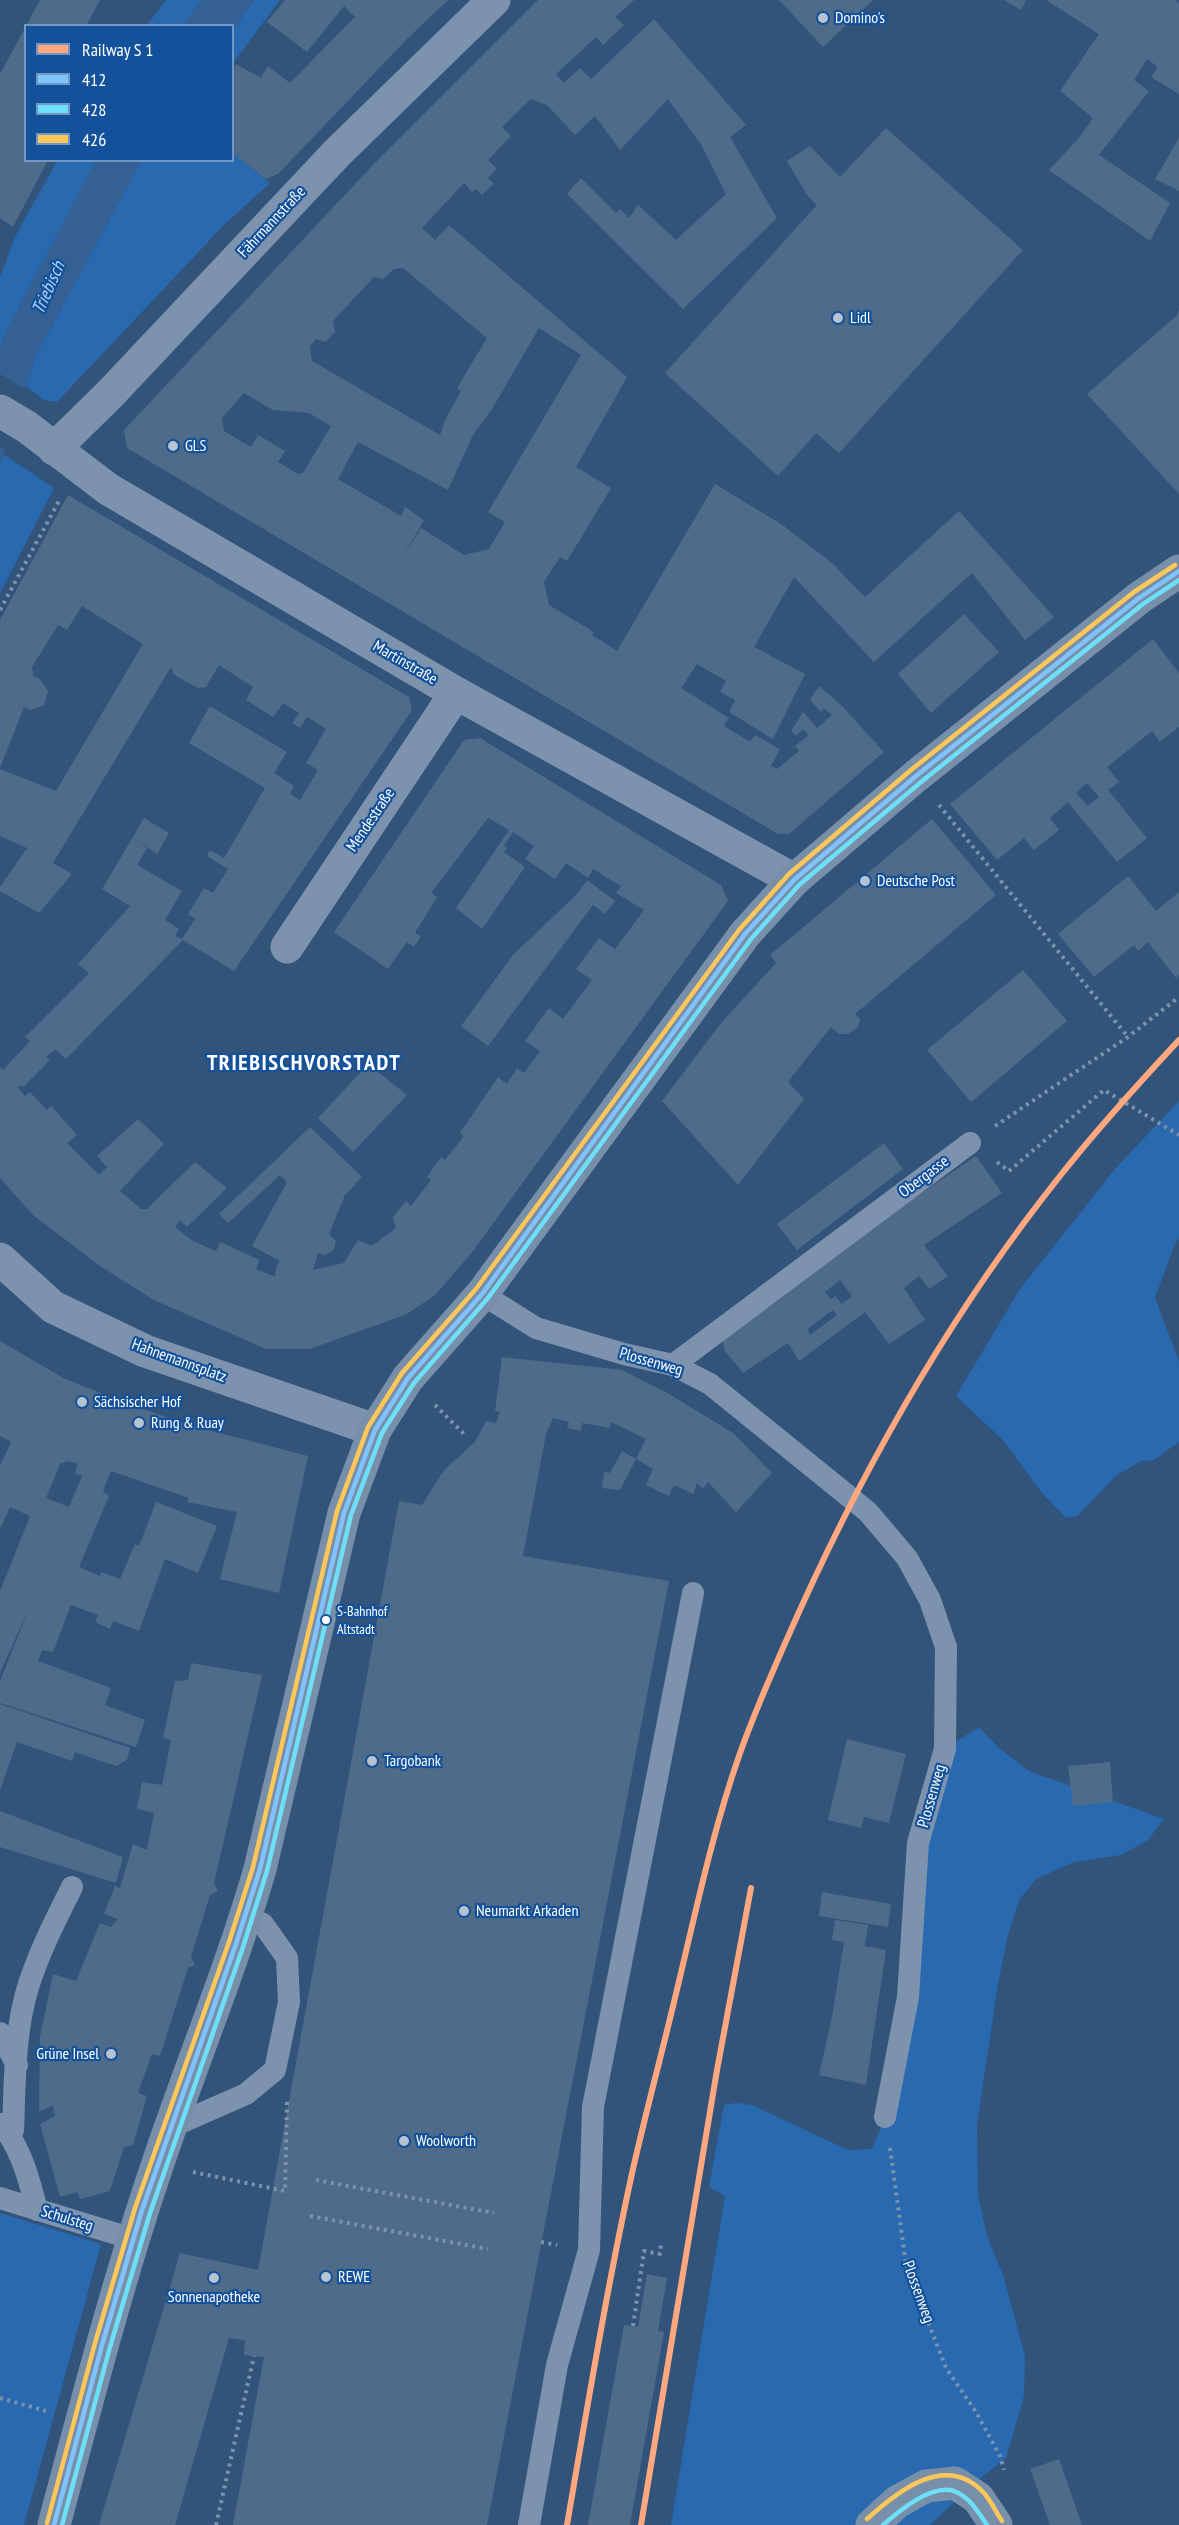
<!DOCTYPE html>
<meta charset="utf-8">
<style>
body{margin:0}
#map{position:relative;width:1179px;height:2525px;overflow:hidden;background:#32547b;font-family:"PT Sans Narrow",sans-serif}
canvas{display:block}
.legend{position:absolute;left:24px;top:24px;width:210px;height:138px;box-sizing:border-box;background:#13519a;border:2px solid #7197c2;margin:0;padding:8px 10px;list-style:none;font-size:18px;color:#fff}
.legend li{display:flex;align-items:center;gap:12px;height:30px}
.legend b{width:30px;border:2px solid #7197c2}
</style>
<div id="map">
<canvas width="1179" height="2525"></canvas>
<ul class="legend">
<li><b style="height:8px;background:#ffa880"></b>Railway S 1</li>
<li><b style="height:8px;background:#80c4ff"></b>412</li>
<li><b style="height:8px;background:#6ddff8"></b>428</li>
<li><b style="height:8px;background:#fdc75a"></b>426</li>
</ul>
</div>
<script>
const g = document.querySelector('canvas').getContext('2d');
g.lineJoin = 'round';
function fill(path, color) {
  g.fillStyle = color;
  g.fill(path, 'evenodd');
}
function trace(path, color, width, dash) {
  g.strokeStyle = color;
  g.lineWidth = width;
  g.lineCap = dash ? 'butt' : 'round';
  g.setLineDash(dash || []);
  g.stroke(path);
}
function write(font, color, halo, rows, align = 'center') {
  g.font = font + ' "PT Sans Narrow",sans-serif';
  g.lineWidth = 4.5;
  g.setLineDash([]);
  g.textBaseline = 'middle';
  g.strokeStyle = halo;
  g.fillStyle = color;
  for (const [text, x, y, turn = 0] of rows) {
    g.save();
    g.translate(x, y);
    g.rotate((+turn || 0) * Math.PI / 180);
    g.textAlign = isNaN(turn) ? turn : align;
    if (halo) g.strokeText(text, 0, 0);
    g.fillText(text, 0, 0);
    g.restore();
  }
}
fill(new Path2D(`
 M166,0H202L184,25H147Z
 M254,0H280L233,63V30Z
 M233,153L270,183L223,226L57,402L44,400L26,386L36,355L141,161L232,160Z
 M57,161H96L9,326L0,348V277L16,235Z
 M3,454L54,488L0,593V463Z
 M1179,1101V1239L1175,1243L1155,1298L1179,1361V1442L1154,1460L1141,1461L1117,1475L1077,1516L1066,1518L1042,1493L1003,1440L956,1396L1020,1289L1115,1169Z
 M979,1727L999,1748L1029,1771L1164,1819L1148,1840L1121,1855L1074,1862L1036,1879L1019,1900L1008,1935L998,1984L977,2124L978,2195L987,2236L1003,2275L1025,2356L1024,2396L1006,2458L970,2487L930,2525H671L725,2196L709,2187L724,2105L736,2103L752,2105L848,2150L872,2149L885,2117L918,1843L945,1749Z
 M0,2213L101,2244L24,2525H0Z`), '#2869b0');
fill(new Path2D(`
 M202,0H254L233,30L232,26L184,25Z
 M96,161H141L36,355L0,463V348L9,326Z`), '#346094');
fill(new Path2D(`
 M0,374L27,390L7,451L0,447Z`), '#32547b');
fill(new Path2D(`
 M40,0H100L86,26H26Z
 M285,0H448L408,38L278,174L266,179L232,153V70L236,64L261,78L268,66L290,83L355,17L344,6L307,52L267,22Z
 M538,0H634L615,17L624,25L603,45L596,37L556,74L564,83L580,68L591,79L654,19L746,125L730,137L777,218L683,309L567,194L581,178L616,213L620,209L629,218L638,205L676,240L726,194L702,146L668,99L620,150L595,116L575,135L547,105L531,99L502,127L511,136L488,160L497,169L488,178L494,184L482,195L476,189L472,192L464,183L422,228L435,240L449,225L627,377L576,467L611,488L567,561L560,557L544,582L549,605L594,632L592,635L617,651L715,484L781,524L832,563L865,597L959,511L1054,617L1025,640L972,573L874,662L794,577L754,647L805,674L773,739L729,712L735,700L720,692L726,681L697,664L681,688L729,718L724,726L750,742L755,735L780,749L771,766L777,769L799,751L795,746L809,735L803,729L796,736L791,731L803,712L817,728L832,715L824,708L821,712L810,700L819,686L842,706L884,752L789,834H778L127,448L124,430L372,166ZM403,268L487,338L457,388L461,391L446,418L440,435L312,361L310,346L316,339L325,342L335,332L333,321L374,277L383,279L394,269ZM539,328L581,355L488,512L505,522L489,549L464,555L421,528L401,560L424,520L405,507L401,516L338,479L358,442L448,490L473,435L492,409ZM244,393L273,410L309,413L331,426L303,473L298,474L278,462L285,451L258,435L251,447L224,431L222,418Z
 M779,0H873L823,47Z
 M1004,0H1026L1021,10Z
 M1046,0H1175L1179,3V94L1151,77L1158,67L1147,59L1134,80L1149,91L1099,155L1170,203L1150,241L1049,170L1078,139L1093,118L1060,91L1099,34Z
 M26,26V160H48L13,227L0,218V74Z
 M886,128L1023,250L839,453L816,433L778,476L665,373L817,205L807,195L787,161L810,146L840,177Z
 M1179,138V191L1155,179Z
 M1179,309V494L1087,394L1177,315Z
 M68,495L409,697L412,710L234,971L183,940L66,1059L55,1049L46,1057L50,1060L24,1086H17L25,1096L30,1092L47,1110L51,1106L77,1135L67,1143L99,1175L107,1167L97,1156L138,1119L164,1144L120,1191L141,1209H147L195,1162L227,1188L187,1227L180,1220L175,1227L193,1241L216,1251L220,1242L260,1260L256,1269L275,1277L276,1268L280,1261L252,1246L287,1182L280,1175L228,1223L219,1214L310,1127L362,1177L345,1195L329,1234L336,1241L334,1250L325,1255L318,1253L313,1270L344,1263L358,1240L372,1246L396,1228L393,1217L406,1201L411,1206L431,1180L427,1177L441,1157L445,1160L464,1136L460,1133L498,1077L507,1084L517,1068L524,1073L540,1051L525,1041L549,1008L563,1019L592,980L576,969L599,938L615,949L644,910L616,893L621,886L593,869L588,878L566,863L555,879L525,859L534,846L513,832L504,846L507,848L504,852L525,867L482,929L456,908L509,830L488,818L431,893L437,897L415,933L421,936L414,947L407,942L388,969L334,932L464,740L480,738L721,885L728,901L470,1255L435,1295L407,1314L310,1349H266L154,1300L100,1266L33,1215L0,1178V1067L3,1070L30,1041L25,1037L89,973L78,964L130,906L102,889L133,837L147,848L137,865L182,891L165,920L179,929L175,936L182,939L195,919L188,914L204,888L213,893L228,869L207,856L210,850L224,858L265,788L189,743L210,706L287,752L274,773L294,786L290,794L300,800L318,770L306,763L326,729L307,717L300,728L292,723L299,713L283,703L273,717L246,700L253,687L219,665L206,687L198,688L174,675L171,667L53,863L72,874L39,913L0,891V887L27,848L0,836V769L56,791L143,644L82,606L67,630L58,625L32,667L33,676L40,679L48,691L44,705L30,710L24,707L0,768V620Z
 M964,614L999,652L931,713L898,674Z
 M1153,639L1179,673V727L1160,742L1152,731L1107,767L1119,782L1108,790L1147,838L1117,862L1068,802L1050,818L1059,830L1034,850L1024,838L997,860L950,804ZM1087,783L1099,797L1088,806L1076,793Z
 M144,818L169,833L157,854L133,837Z
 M932,819L996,895L855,1014L860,1019L858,1027L848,1034H839L831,1027L788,1082L804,1099L738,1185L662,1101L721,1023L776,963L770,955Z
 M1128,876L1156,911L1179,892V975L1176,978L1148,942L1138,951L1134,945L1094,977L1058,934Z
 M587,880L615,901L605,914L593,905L488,1046L461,1026L513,955L577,894Z
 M1023,970L1067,1021L971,1102L927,1050Z
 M368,1064L407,1095L353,1152L318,1118Z
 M884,1143L903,1169L797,1250L777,1224Z
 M976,1156L1002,1193L924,1245L948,1276L929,1289L919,1276L904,1288L925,1320L889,1344L865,1312L799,1361L788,1343L743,1373L725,1351L722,1338L775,1303L897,1210ZM840,1280L852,1296L842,1304L835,1296L831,1299L825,1292ZM833,1310L837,1315L810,1335L807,1329Z
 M0,1341L65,1379L111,1397L185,1424L308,1456L279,1593L220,1579L237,1512L187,1502L189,1498L111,1471L103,1491L109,1496L79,1567L100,1576L101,1572L120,1579L135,1544L139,1546L156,1502L217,1526L198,1573L165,1559L139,1631L113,1621L110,1629L95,1622L98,1615L71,1605L53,1652L42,1650L38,1661L111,1688L105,1705L145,1720L136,1747L0,1703V1681L30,1606L0,1673V1591L30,1516L10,1507L0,1529V1466L11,1442L0,1436ZM68,1461L78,1464L75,1473L82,1476L69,1507L46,1498L60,1464Z
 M502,1357L622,1370L669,1394L733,1433L772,1473L736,1512L708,1482L703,1489L697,1483L693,1494L674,1485L669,1496L646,1485L653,1469L636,1459L646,1439L611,1422L610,1428L582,1423L581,1431L567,1428L569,1422L553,1418L546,1434L523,1556L669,1581L487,2525H233L264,2357L244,2355L245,2340L229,2338L175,2525H99L180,2253L258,2270L399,1501L422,1505L444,1470L475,1442L486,1421L496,1423L500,1412L495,1411Z
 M622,1451L636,1459L620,1490L602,1488L604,1472L610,1473Z
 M191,1663L262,1675L214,1883L218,1891L210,1895L191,1957L195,1965L188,1968L160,2056L152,2054L138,2093L147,2096L133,2145L124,2147L110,2191L80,2199L77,2192L60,2197L40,2124L55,2116L53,2105L39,2112L40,2037L53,1974L76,1981L100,1923L111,1927L118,1919L104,1914L115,1886L120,1888L133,1844L147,1850L154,1813L137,1809L142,1782L162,1785L171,1740L163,1738L175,1681L188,1680Z
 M0,1704L130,1748L127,1760L116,1766L75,1752L72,1761L17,1742L0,1790Z
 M847,1739L906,1754L889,1823L864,1817L861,1828L828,1820Z
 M1110,1762L1113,1802L1073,1806L1068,1766Z
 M0,1811L123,1857L116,1883L0,1847Z
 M822,1892L891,1904L888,1927L819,1916Z
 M835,1920L868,1925L865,1946L886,1950L866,2085L819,2075L832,2017L844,1942L832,1940Z
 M647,2274L667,2278L658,2331L664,2332L630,2525H588L624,2325L638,2327Z
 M1059,2459L1082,2525H1050L1030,2469Z`), '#4f6b8a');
trace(new Path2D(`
 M0,610L60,499
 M939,805L1128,1037
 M995,1126L1128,1037L1179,997
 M997,1162L1009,1171L1104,1090L1179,1135
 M435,1405L464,1434
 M890,2148L906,2265L946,2368L976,2412L1000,2456L1004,2470
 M193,2172L285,2191L287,2102
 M316,2180L494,2213
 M310,2216L488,2249
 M541,2242L557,2245
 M633,2326L644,2251L660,2254L661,2245
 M0,2398L46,2411
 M216,2525L254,2356`), '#7d93ad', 4, [3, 4.5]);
trace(new Path2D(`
 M482,1294L536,1328L624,1354L673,1365L710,1384L868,1512L907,1558L930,1600L946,1647L945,1749L918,1843L908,1997L885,2117
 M673,1365L970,1143
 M0,2033L17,2065
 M1,2124C21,2148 29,2179 37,2210
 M171,2127L246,2094L275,2070L289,2002L287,1958L263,1924L246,1917
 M11,2135L13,2130C15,2083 14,2030 29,1984C40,1950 56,1919 72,1887
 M0,2198L133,2239
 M529,2525L557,2365L589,2250L593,2107L693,1593`), '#7d93ad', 22);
trace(new Path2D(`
 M0,411L27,427L108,489L456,693L794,880
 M54,449L111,393L337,153L494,0
 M287,947L456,693
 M0,1259L53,1307L145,1351L375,1430`), '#7d93ad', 33);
trace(new Path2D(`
 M54,2525C86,2405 117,2284 157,2166C190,2067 231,1970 260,1869L344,1513L375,1430L408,1378L482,1294L745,934L794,880L916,776L1139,598L1179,571
 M872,2525L897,2502L926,2486L955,2483L978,2498L996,2525`), '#788fa9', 33);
trace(new Path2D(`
 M54,2525L102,2345L142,2210L236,1944L260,1869L344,1513L375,1430L408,1378L482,1294L745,934L794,880L916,776L1139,598L1179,571`), '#80c4ff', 4.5);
trace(new Path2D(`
 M62,2525L110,2347L150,2213L243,1947L267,1871L351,1515L382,1433L414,1383L488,1298L751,939L799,885L921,782L1143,604L1179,580
 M883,2525C899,2511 931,2484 954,2491C970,2497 978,2512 987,2525`), '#6ddff8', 4.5);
trace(new Path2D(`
 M867,2519C898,2491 946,2452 984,2493C991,2501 996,2512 1002,2521
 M47,2523L95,2343L135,2208L229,1942L253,1867L337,1511L368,1427L402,1373L476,1289L739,930L789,874L911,770L1134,592L1175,565`), '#fdc75a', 4.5);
trace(new Path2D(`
 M567,2525C587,2409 606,2293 631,2178C644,2119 660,2061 674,2002C694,1920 711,1836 739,1756C756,1707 778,1659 799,1612C869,1457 954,1309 1060,1176C1097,1129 1138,1084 1179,1040
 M641,2525L717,2070L751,1888`), '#ffa880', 6);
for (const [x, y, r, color] of [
 [823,18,6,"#b7c3d1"],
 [838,318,6,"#b7c3d1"],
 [173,446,6,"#b7c3d1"],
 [865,881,6,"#b7c3d1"],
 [82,1402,6,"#b7c3d1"],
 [139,1423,6,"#b7c3d1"],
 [326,1620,5,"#fff"],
 [372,1761,6,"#b7c3d1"],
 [464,1911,6,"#b7c3d1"],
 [111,2054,6,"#b7c3d1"],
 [404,2141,6,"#b7c3d1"],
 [326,2277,6,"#b7c3d1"],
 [214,2278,6,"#b7c3d1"]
]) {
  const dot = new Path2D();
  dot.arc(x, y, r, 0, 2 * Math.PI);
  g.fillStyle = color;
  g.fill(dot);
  trace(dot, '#13519a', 2);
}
write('14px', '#fff', '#13519a', [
 ["S-Bahnhof",337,1612],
 ["Altstadt",337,1630]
], 'left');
write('16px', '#fff', '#13519a', [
 ["Domino's",835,18],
 ["Lidl",850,318],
 ["GLS",185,446],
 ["Deutsche Post",877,881],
 ["Sächsischer Hof",94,1402],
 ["Rung & Ruay",151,1423],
 ["Targobank",384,1761],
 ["Neumarkt Arkaden",476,1911],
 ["Grüne Insel",99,2054,"right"],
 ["Woolworth",416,2141],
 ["REWE",338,2277],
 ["Sonnenapotheke",214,2297,"center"]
], 'left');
write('16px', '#fff', '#13519a', [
 ["Fährmannstraße",272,222,-47],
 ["Martinstraße",405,663,30],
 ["Mendestraße",371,820,-56],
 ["Obergasse",924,1177,-37],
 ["Hahnemannsplatz",179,1361,20],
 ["Plossenweg",651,1362,16],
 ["Plossenweg",932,1796,-74],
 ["Schulsteg",67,2219,17],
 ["Plossenweg",918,2292,70]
]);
write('italic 18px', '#b3d5fa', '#13519a', [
 ["Triebisch",49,288,-66]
]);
g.letterSpacing = '1.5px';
write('bold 22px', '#fff', '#13519a', [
 ["TRIEBISCHVORSTADT",304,1064]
]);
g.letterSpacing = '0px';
</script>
